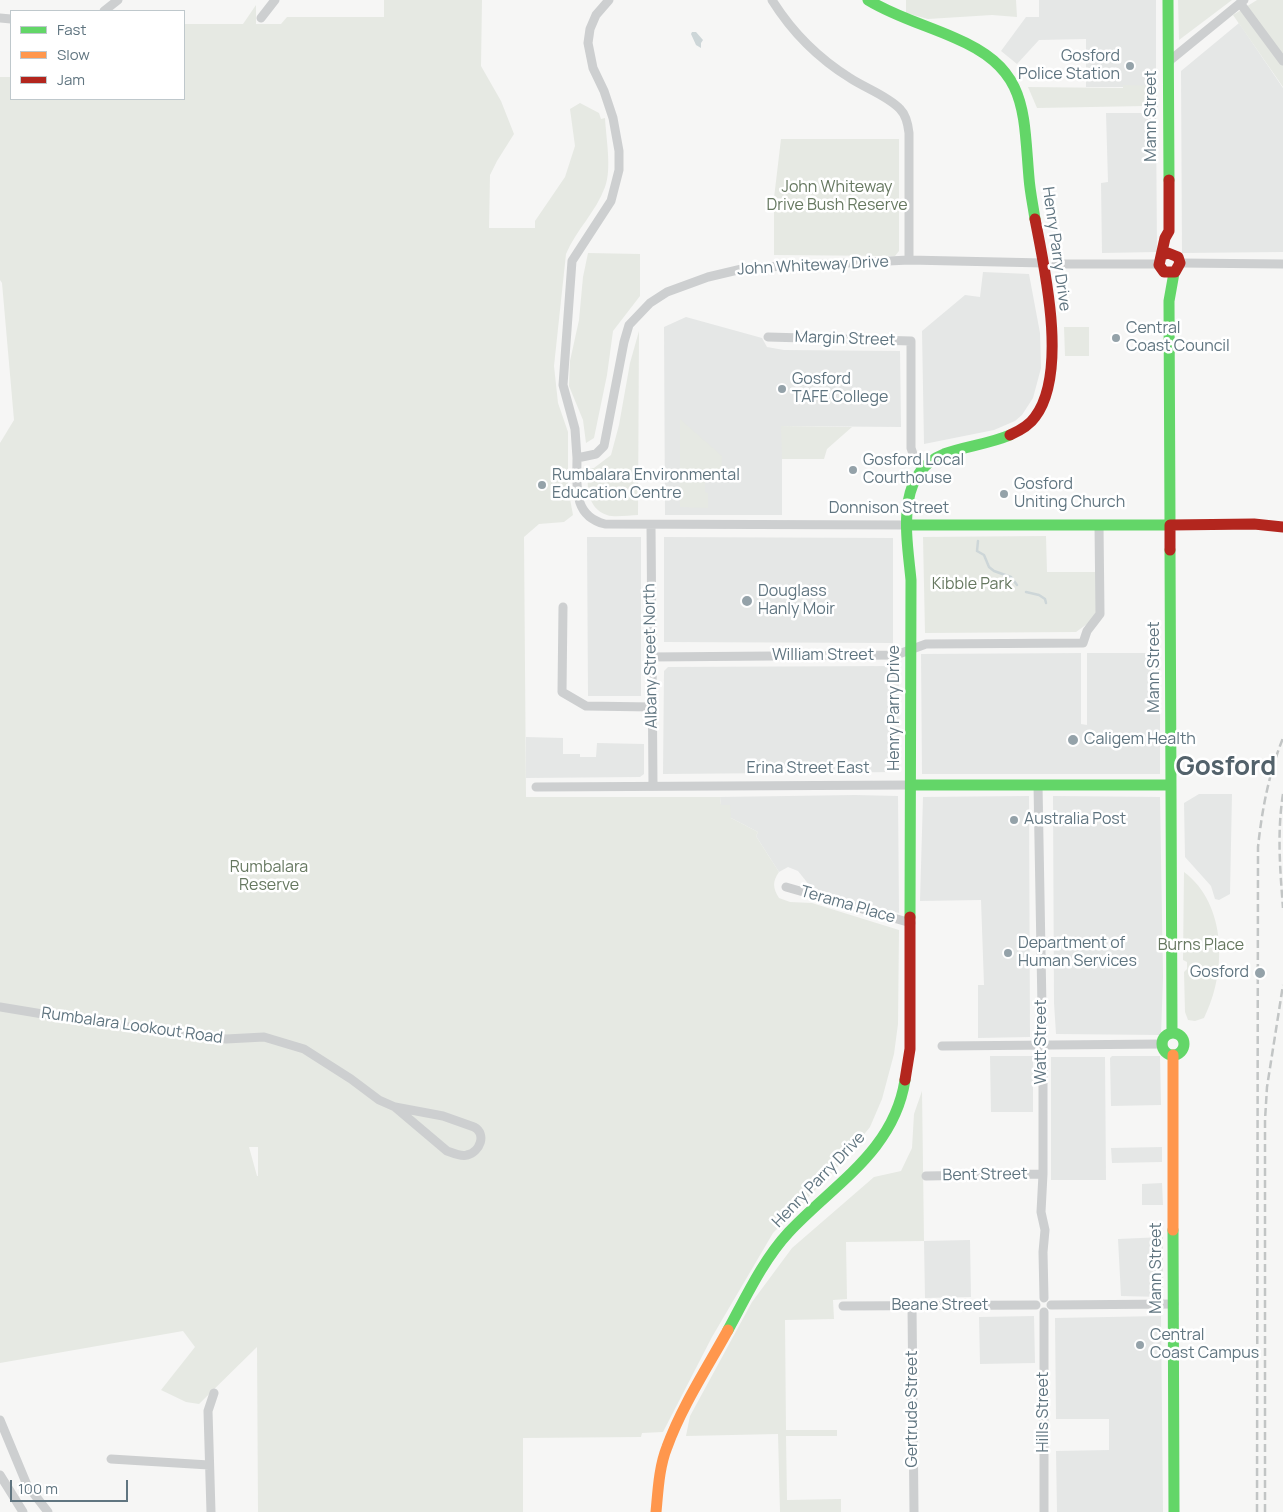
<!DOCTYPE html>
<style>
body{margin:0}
#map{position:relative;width:1283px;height:1512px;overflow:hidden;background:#f6f6f5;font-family:Manrope,sans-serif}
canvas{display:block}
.legend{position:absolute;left:10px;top:10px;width:175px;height:90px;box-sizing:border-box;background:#fff;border:1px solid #bfc8cc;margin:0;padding:6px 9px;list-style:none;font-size:15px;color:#607580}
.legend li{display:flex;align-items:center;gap:10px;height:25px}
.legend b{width:25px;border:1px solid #bfc8cc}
.scale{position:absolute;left:10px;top:1480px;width:118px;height:22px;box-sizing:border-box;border:2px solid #607580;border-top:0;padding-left:6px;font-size:15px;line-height:18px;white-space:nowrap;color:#607580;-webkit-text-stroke:4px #fff;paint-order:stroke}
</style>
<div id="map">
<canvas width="1283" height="1512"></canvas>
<ul class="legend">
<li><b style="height:6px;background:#63d668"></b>Fast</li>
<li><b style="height:6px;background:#ff974d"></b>Slow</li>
<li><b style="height:6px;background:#b3261e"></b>Jam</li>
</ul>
<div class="scale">100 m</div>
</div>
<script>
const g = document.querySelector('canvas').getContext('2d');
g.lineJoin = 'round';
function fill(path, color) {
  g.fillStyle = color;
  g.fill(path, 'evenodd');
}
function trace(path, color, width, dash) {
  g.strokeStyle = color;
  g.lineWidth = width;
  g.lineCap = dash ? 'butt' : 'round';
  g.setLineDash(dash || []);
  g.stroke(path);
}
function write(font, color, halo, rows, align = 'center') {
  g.font = font + ' Manrope,sans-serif';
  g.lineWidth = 5;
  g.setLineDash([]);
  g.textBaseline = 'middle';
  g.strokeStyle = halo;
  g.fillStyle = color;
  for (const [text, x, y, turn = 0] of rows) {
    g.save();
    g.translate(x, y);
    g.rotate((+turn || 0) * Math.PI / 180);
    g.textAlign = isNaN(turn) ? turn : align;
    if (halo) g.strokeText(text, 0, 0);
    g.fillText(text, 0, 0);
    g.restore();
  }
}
fill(new Path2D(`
 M1039,0H1156V87H1086V39L1039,40L1017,64L1001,51L1026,17H1039Z
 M1239,23L1283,88V252L1182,253L1181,71Z
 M1106,113H1156L1157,252L1102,253L1101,183L1108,182Z
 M983,272L1029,274L1040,333L1041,368L1033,398L1022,415L1015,421L994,430L924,444L922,331L965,295L980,297Z
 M686,317L762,338L767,347L784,350L900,351L901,427L782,426V515H665L664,327Z
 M587,537H641V696H588Z
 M664,537L893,538V643L664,642Z
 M1081,653V724L1087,725V653H1160V774H922L921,654Z
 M896,666L899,669L900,770L898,772L663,774L664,671L668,667Z
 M526,737L563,738V754H580V757H596L597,743L644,744V774L640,777L526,778Z
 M1199,794H1232L1230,894L1219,900L1215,899L1211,886L1185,857L1184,803Z
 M855,795L898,796L899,913L814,891L798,871L788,867L779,872L756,836L758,832L731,818L721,805L720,797Z
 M1029,796L1030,1037L978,1038V985H984L981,900L920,901L923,797Z
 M1053,796L1160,797L1163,977L1161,1035L1056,1034L1054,1003Z
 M990,1056H1033V1112H991Z
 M1112,1056H1160L1161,1105L1111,1106L1110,1058Z
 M1051,1057H1105L1106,1180H1051Z
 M1162,1147V1162L1112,1163L1111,1148Z
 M1162,1183L1163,1205H1142V1184Z
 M1163,1237V1297L1121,1296L1118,1239Z
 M970,1240L971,1297L925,1298L924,1241Z
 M1034,1316L1035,1363L980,1364L979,1317Z
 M1161,1316L1163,1512H1057L1056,1451L1109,1450V1419H1056L1055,1318Z`), '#e5e7e6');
fill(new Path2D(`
 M384,0H482L481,66L501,101L514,134L497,161L490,175L489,228H535V221L565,177L575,146L570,109L580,103L599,113L601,119L605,118C606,138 612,169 605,187C596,212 576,230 566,254L554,366L558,403L568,432V488L573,515L564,522L539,524L524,537L526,797H720L721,805H730L731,818L758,832L756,836L779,872C772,882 773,888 779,898L790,902L812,903L899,930L898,1024L894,1054L882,1099L870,1127L836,1169L773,1233L712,1337L663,1432L642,1433L641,1437L523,1438V1512H258L257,1347L199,1404L186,1402L161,1390L195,1347L183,1331L0,1363V443L14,420L2,283L0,280V77H11V99H184V24H243L256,5V24H281L287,17H384ZM249,1147H258V1176H257Z
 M906,0H1016L1017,17L992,15L928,19L906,13Z
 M1178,0H1232L1179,40Z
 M1257,0H1283V87L1233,15Z
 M1123,85L1156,86L1158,107L1146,108L1145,106L1037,108L1028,87L1123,88Z
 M781,139H899V251L895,256L774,255V198Z
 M588,253L640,254V296L613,331L607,375L594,438L586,443L583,420L569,386L570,361L579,320L583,277Z
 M1064,327H1089V356H1065Z
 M639,331L638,515C629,515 615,518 607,515C586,508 588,486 587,468H594L611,455L619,425L630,363Z
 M680,419L722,456L721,476L705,477V492L708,493V508L680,507Z
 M781,426L852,427L827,449L824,459H782Z
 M1046,536L1047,572H1097L1098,611L1094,619L1076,632L925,633L923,537Z
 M1184,872C1227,904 1227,973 1204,1018L1195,1021L1188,1020L1185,1012L1184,972L1187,969V962L1183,960Z
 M922,1091L924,1241L846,1242L847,1299L833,1300L834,1319L785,1320L786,1430H837V1436H786L787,1500L841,1499V1512H780L778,1434L686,1436L690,1416L752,1302L792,1248L874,1177L901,1171L912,1148L914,1114Z`), '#e6e9e3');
fill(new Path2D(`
 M692,32H696L703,40L701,43V48L696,45L691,34Z`), '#cdd6d8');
trace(new Path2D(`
 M978,541L977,551L984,555L989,567L994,571L1011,577L1017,585
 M1026,592L1039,595L1045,599L1046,603`), '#cdd6d8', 2.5);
trace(new Path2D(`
 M609,0L596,15L590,29L588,43L593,68L604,91L613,118L619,151V170L611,201L572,261L563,385L575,429L577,458L596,454L604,446L624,342L629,325L650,303L667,292L708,277L746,268L909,260V133C908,124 906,115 900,109C888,96 865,88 850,78C818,58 792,32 772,0
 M1240,3L1283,61
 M104,11L118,0
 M0,18L11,19
 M261,18L275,0
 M1168,62L1244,0
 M909,260L1044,263
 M1180,263L1283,264
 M1056,264H1158
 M768,337L911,341V448L914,457L922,469
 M577,458C577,485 572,516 605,524L908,525
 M651,525L653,786
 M563,607L562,692L586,706L652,707
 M651,657L896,655L926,644L1083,643L1087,631L1100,614L1099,525
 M1038,785L1043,1064V1174L1041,1212L1045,1230L1043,1252L1044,1298
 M536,787L911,785
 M786,887L911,923
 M0,1007L97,1023L226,1039L264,1037L304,1049L351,1079L379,1100L395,1107L447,1151C453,1153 461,1157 467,1155C480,1152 487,1134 474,1127L443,1116L395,1107
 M942,1046L1163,1044
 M926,1176L1043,1174
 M1051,1305L1174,1304
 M843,1306L1036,1305
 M912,1306L914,1512
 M1044,1312V1512
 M0,1420L27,1485L48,1512
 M111,1459L209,1465
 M0,1475L23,1512
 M211,1512L208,1411L214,1393`), '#cdcfd0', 9);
trace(new Path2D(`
 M868,0C896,17 926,25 955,38C1028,69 1023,109 1029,178C1030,192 1033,205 1035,219
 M1168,0L1169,180
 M908,525H1170L1169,301L1174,273
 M1170,550L1172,1033
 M911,785H1171
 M910,917L911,580C907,537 894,474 944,454C966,446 989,444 1010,435
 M1162 1044a11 11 0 1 1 22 0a11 11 0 1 1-22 0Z
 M1173,1230L1174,1512
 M728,1330C746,1297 763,1260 789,1232C834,1184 894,1151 905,1080`), '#63d668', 11);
trace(new Path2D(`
 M1173,1055V1230
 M656,1512C658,1491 659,1467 667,1447C682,1406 707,1368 728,1330`), '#ff974d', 11);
trace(new Path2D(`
 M1162,255L1168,253L1178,257L1180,263L1175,272H1164L1159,265L1165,238L1169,231V180
 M1010,435C1019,431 1029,426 1035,417C1068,373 1045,270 1035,219
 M1170,550V525L1254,524L1283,527
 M905,1080L910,1049V917`), '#b3261e', 11);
trace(new Path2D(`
 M1283,794C1277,832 1280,869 1283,908
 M1257,1512L1258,847C1262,809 1269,773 1283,738
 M1265,1512V1120L1267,1087L1283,985`), '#c2c5c5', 2.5, [8, 4]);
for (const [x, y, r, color] of [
 [1130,66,5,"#94a2a9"],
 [1116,338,5,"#94a2a9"],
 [782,389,5,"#94a2a9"],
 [853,470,5,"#94a2a9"],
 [542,485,5,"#94a2a9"],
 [1004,494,5,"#94a2a9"],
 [747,601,6,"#94a2a9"],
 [1073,740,6,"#94a2a9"],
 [1014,820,5,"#94a2a9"],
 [1008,953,5,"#94a2a9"],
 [1260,973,6,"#94a2a9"],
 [1140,1345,5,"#94a2a9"]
]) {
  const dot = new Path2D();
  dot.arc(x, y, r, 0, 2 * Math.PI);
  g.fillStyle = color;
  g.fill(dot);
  trace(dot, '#fff', 2);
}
write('16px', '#607580', '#fff', [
 ["Gosford",1120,57,"right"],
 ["Police Station",1120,75,"right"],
 ["Central",1126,329],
 ["Coast Council",1126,347],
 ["Gosford",792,380],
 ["TAFE College",792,398],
 ["Gosford Local",863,461],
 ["Courthouse",863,479],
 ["Rumbalara Environmental",552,476],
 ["Education Centre",552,494],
 ["Gosford",1014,485],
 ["Uniting Church",1014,503],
 ["Douglass",758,592],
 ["Hanly Moir",758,610],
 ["Caligem Health",1084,740],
 ["Australia Post",1024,820],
 ["Department of",1018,944],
 ["Human Services",1018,962],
 ["Gosford",1249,973,"right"],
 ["Central",1150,1336],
 ["Coast Campus",1150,1354]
], 'left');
write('16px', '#607580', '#fff', [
 ["Mann Street",1152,116,-90],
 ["Henry Parry Drive",1056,249,82],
 ["John Whiteway Drive",813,266,-3],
 ["Margin Street",845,339,2],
 ["Donnison Street",889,509],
 ["Albany Street North",651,656,-91],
 ["William Street",823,656],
 ["Mann Street",1155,667,-90],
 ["Henry Parry Drive",895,708,-90],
 ["Erina Street East",808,769],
 ["Terama Place",848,905,16],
 ["Rumbalara Lookout Road",132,1026,8],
 ["Watt Street",1042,1042,-90],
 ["Bent Street",985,1175,-1],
 ["Henry Parry Drive",819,1180,-46],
 ["Mann Street",1157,1268,-90],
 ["Beane Street",940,1306],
 ["Gertrude Street",913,1409,-90],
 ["Hills Street",1044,1412,-90]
]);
write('16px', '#667860', '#fff', [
 ["John Whiteway",837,188],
 ["Drive Bush Reserve",837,206],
 ["Kibble Park",972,585],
 ["Rumbalara",269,868],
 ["Reserve",269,886],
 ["Burns Place",1201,946]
]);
write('bold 26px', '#53626b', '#fff', [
 ["Gosford",1226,768]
]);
</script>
